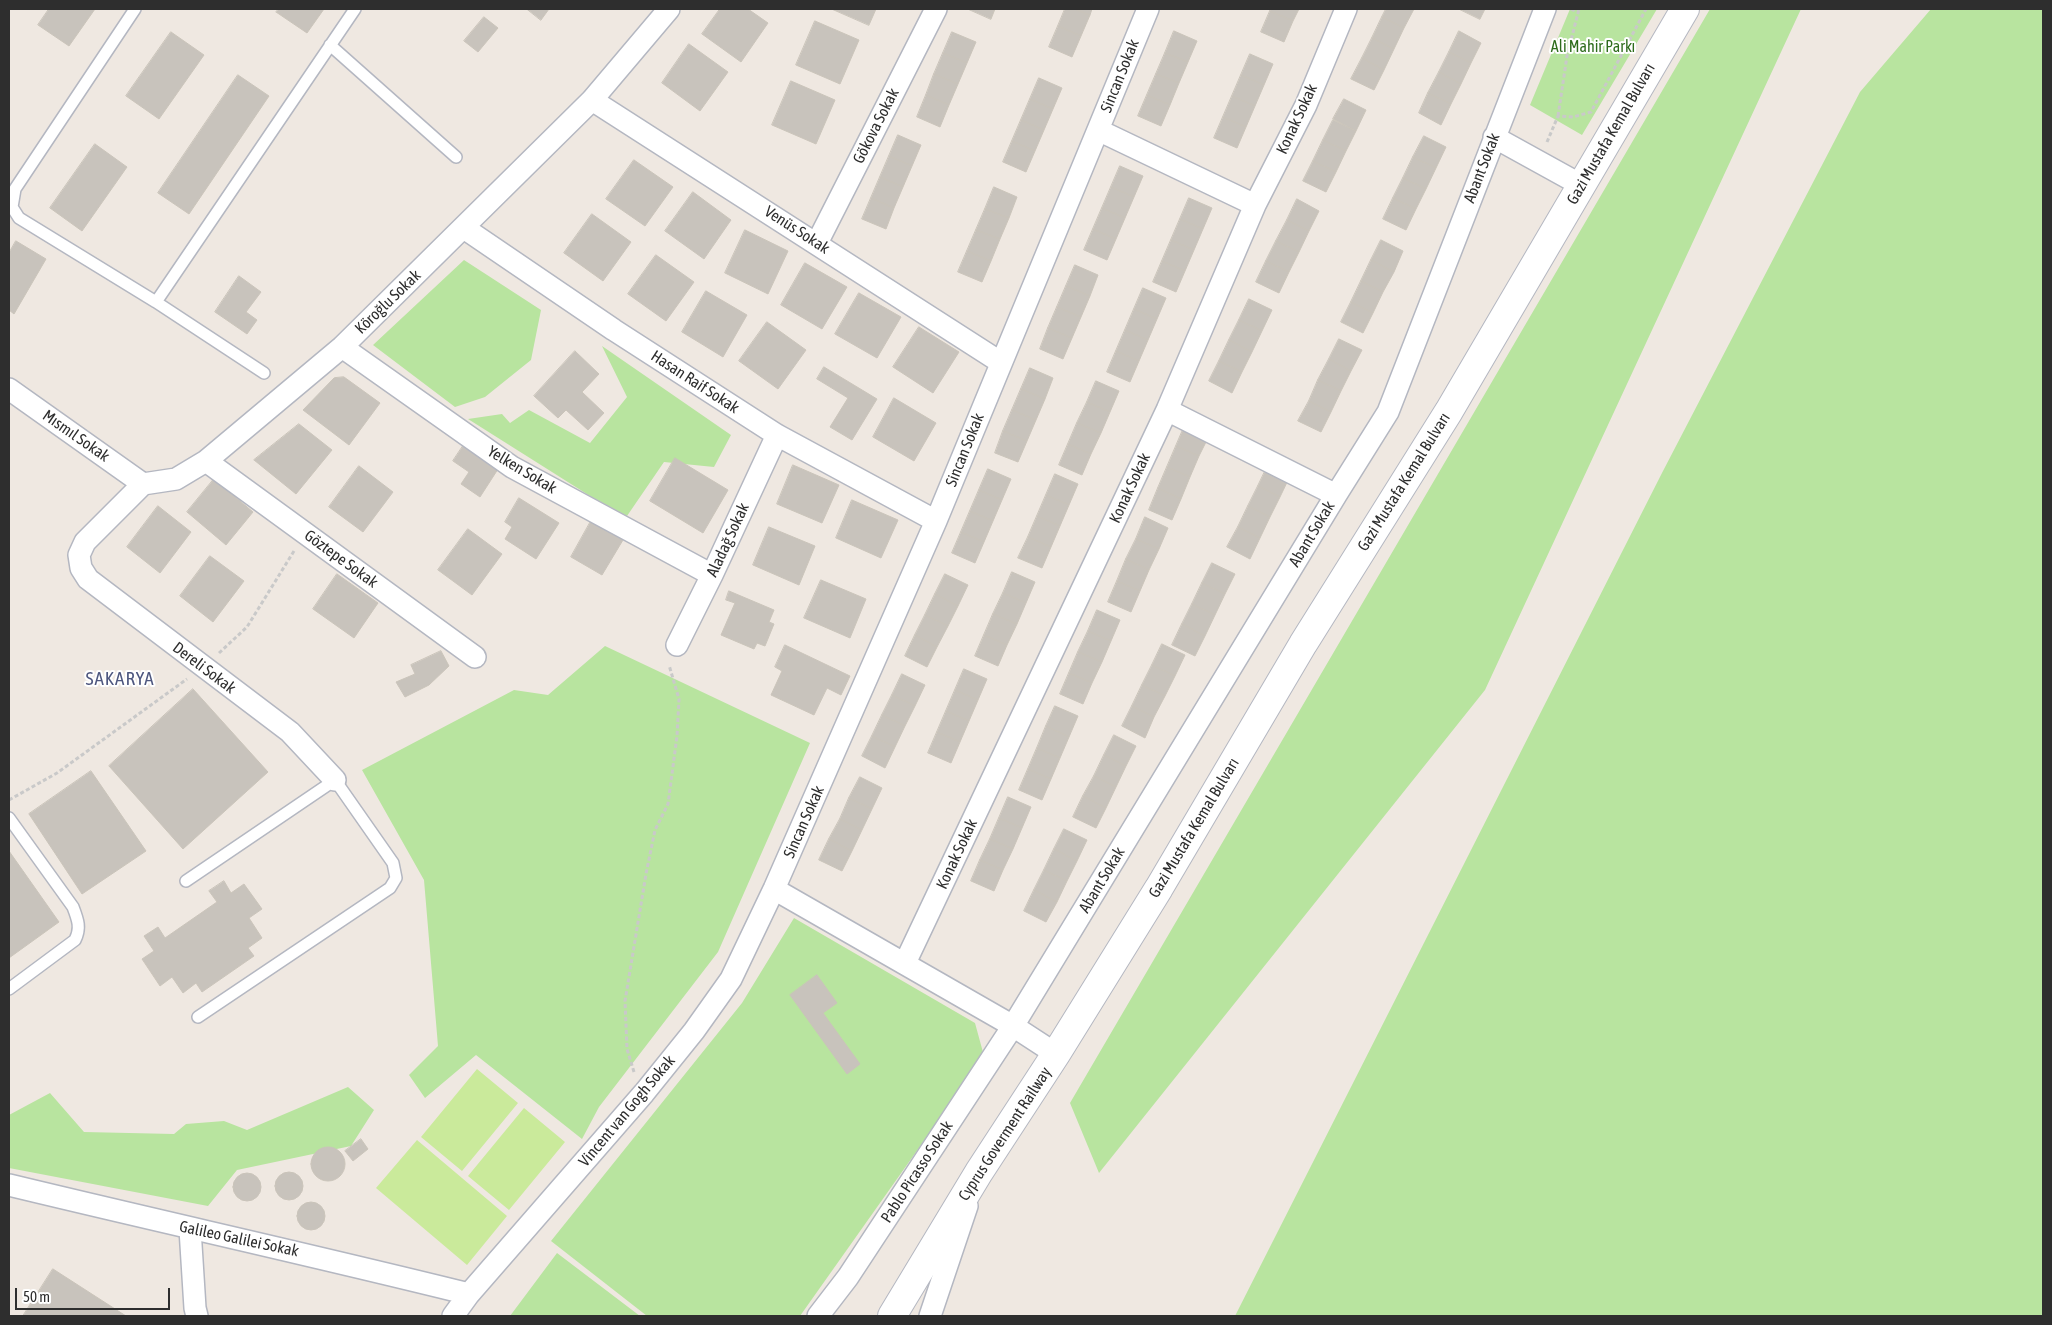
<!DOCTYPE html>
<meta charset="utf-8">
<style>
body{margin:0}
#map{position:relative;width:2052px;height:1325px;overflow:hidden;background:#efe8e1;font-family:"Asap Condensed",sans-serif}
canvas{display:block}
.frame{position:absolute;inset:0;border:10px solid #2e2e2e;pointer-events:none}
.scale{position:absolute;left:15px;top:1288px;width:155px;height:22px;box-sizing:border-box;border:2px solid #2e2e2e;border-top:0;padding-left:6px;font-size:15px;line-height:18px;white-space:nowrap;color:#2e2e2e;-webkit-text-stroke:4px #fff;paint-order:stroke}
</style>
<div id="map">
<canvas width="2052" height="1325"></canvas>
<div class="frame"></div>
<div class="scale">50 m</div>
</div>
<script>
const g = document.querySelector('canvas').getContext('2d');
g.lineJoin = 'round';
function fill(path, color) {
  g.fillStyle = color;
  g.fill(path, 'evenodd');
}
function trace(path, color, width, dash) {
  g.strokeStyle = color;
  g.lineWidth = width;
  g.lineCap = dash ? 'butt' : 'round';
  g.setLineDash(dash || []);
  g.stroke(path);
}
function write(font, color, halo, rows, align = 'center') {
  g.font = font + ' "Asap Condensed",sans-serif';
  g.lineWidth = 4;
  g.setLineDash([]);
  g.textBaseline = 'middle';
  g.strokeStyle = halo;
  g.fillStyle = color;
  for (const [text, x, y, turn = 0] of rows) {
    g.save();
    g.translate(x, y);
    g.rotate((+turn || 0) * Math.PI / 180);
    g.textAlign = isNaN(turn) ? turn : align;
    if (halo) g.strokeText(text, 0, 0);
    g.fillText(text, 0, 0);
    g.restore();
  }
}
fill(new Path2D(`
 M1570,9H1657L1582,135L1530,105Z
 M1710,9H1801L1485,690L1099,1173L1070,1103Z
 M1931,9H2043V1316H1235L1663,471L1860,92Z
 M464,260L541,310L531,360L485,397L455,407L373,345Z
 M602,346L731,435L714,467L664,462L627,516L590,496L468,419L502,414L510,423L529,410L590,443L627,397Z
 M605,646L810,743L718,952L599,1107L582,1139L476,1055L425,1098L409,1075L438,1046L424,880L362,770L514,690L548,695Z
 M794,918L975,1023L984,1056L800,1316H647L551,1241L742,1003Z
 M348,1087L374,1110L351,1146L237,1170L208,1206L9,1168V1115L50,1093L84,1132L174,1134L186,1124L224,1121L247,1130Z
 M557,1253L640,1316H510Z`), '#b8e49f');
fill(new Path2D(`
 M477,1069L518,1103L462,1171L421,1137Z
 M524,1108L565,1142L509,1210L468,1176Z
 M417,1140L507,1216L467,1265L376,1188Z`), '#caea9b');
const building = new Path2D(`
 M49,9H95L69,46L38,25Z
 M279,9H324L307,33L276,12Z
 M527,9H549L541,20Z
 M720,9H748L768,23L741,62L702,34Z
 M832,9H876L869,25Z
 M968,9H995L991,19Z
 M1065,9H1075L1090,15L1081,36L1058,26Z
 M1075,9H1092L1090,15Z
 M1271,9H1299L1293,21L1270,11Z
 M1386,9H1414L1404,28L1382,17Z
 M1459,9H1485L1480,19Z
 M1270,11L1293,21L1284,42L1261,32Z
 M484,17L498,28L478,52L464,41Z
 M1382,17L1404,28L1394,49L1372,38Z
 M815,21L859,40L840,84L796,65Z
 M1058,26L1081,36L1072,57L1049,47Z
 M1174,31L1197,41L1188,62L1165,53Z
 M1459,31L1481,43L1471,63L1449,52Z
 M171,32L204,55L159,119L126,96Z
 M952,32L976,42L967,63L943,53Z
 M1372,38L1394,49L1384,70L1362,58Z
 M689,44L728,72L700,111L662,83Z
 M1449,52L1471,63L1461,84L1439,72Z
 M943,53L967,63L958,84L934,74Z
 M1165,53L1188,62L1179,83L1156,74Z
 M1250,54L1273,64L1264,85L1241,75Z
 M1362,58L1384,70L1374,90L1351,79Z
 M1439,72L1461,84L1451,104L1428,93Z
 M934,74L958,84L949,105L926,95Z
 M1156,74L1179,83L1170,105L1147,95Z
 M238,75L269,96L189,214L158,193Z
 M1241,75L1264,85L1255,106L1232,96Z
 M1039,78L1062,88L1053,109L1030,99Z
 M791,81L835,100L816,144L772,125Z
 M1428,93L1451,104L1441,125L1419,113Z
 M926,95L949,105L940,127L917,117Z
 M1147,95L1170,105L1161,126L1138,116Z
 M1232,96L1255,106L1246,127L1223,117Z
 M1030,99L1053,109L1044,130L1021,120Z
 M1344,99L1366,110L1356,131L1333,119Z
 M1223,117L1246,127L1237,148L1214,138Z
 M1021,120L1044,130L1035,151L1012,141Z
 M1333,120L1356,131L1346,151L1323,140Z
 M898,135L921,145L912,166L889,156Z
 M1424,136L1446,147L1436,168L1413,157Z
 M1323,140L1346,151L1336,172L1313,161Z
 M1012,141L1035,151L1026,172L1003,162Z
 M95,144L127,167L82,231L50,208Z
 M889,156L912,166L903,187L880,177Z
 M1413,157L1436,168L1426,189L1403,178Z
 M634,160L673,187L645,226L606,199Z
 M1313,161L1336,172L1326,192L1303,181Z
 M1120,166L1143,176L1134,197L1111,187Z
 M880,177L903,187L894,208L871,198Z
 M1403,178L1426,189L1416,209L1393,198Z
 M994,187L1017,197L1009,218L985,209Z
 M1111,187L1134,197L1125,218L1102,208Z
 M693,192L731,220L704,259L665,231Z
 M871,198L894,208L886,229L862,219Z
 M1189,198L1212,208L1203,229L1180,219Z
 M1393,198L1416,209L1406,230L1383,219Z
 M1297,199L1319,211L1309,231L1287,220Z
 M1102,208L1125,218L1116,239L1093,229Z
 M985,209L1009,218L1000,239L976,230Z
 M592,214L631,242L603,281L564,253Z
 M1180,219L1203,229L1194,250L1171,240Z
 M1287,220L1309,231L1299,252L1276,241Z
 M1093,229L1116,239L1107,260L1084,250Z
 M745,230L788,251L768,294L725,273Z
 M976,230L1000,239L991,261L967,251Z
 M1171,240L1194,250L1185,271L1162,261Z
 M1381,240L1403,251L1394,272L1371,260Z
 M16,241L46,259L14,314L9,310V253Z
 M1276,241L1299,252L1289,272L1266,261Z
 M967,251L991,261L982,282L958,272Z
 M656,255L694,282L666,321L628,294Z
 M1371,260L1394,272L1383,292L1361,281Z
 M1162,261L1185,271L1176,292L1153,282Z
 M1266,261L1289,272L1279,293L1256,282Z
 M805,263L847,287L822,329L781,305Z
 M1075,265L1098,275L1090,296L1066,286Z
 M239,276L261,292L246,312L257,320L247,334L215,312Z
 M1361,281L1383,292L1373,313L1351,302Z
 M1066,286L1090,296L1081,317L1057,307Z
 M1143,288L1166,298L1157,319L1134,309Z
 M706,291L747,315L723,357L682,332Z
 M859,293L901,317L877,358L835,334Z
 M1249,299L1272,310L1262,331L1239,320Z
 M1351,302L1373,313L1363,333L1341,322Z
 M1057,307L1081,317L1072,338L1048,328Z
 M1134,309L1157,319L1148,340L1125,330Z
 M1239,320L1262,331L1252,352L1229,340Z
 M767,322L806,350L778,389L739,361Z
 M919,327L959,352L933,393L893,367Z
 M1048,328L1072,338L1063,359L1040,349Z
 M1125,330L1148,340L1139,361L1116,351Z
 M1339,339L1362,350L1351,371L1329,359Z
 M1229,340L1252,352L1242,372L1219,361Z
 M575,351L599,374L582,392L604,413L588,430L566,410L558,418L534,396Z
 M1116,351L1139,361L1130,382L1107,372Z
 M1329,359L1351,371L1341,391L1318,380Z
 M1219,361L1242,372L1232,393L1209,381Z
 M824,367L877,399L852,440L830,427L848,398L817,379Z
 M1030,368L1053,378L1045,399L1021,389Z
 M344,377L380,403L349,445L303,410L334,378Z
 M1318,380L1341,391L1331,412L1309,401Z
 M1096,381L1119,391L1110,412L1087,402Z
 M1021,389L1045,399L1036,420L1012,410Z
 M894,398L936,423L914,461L873,437Z
 M1309,401L1331,412L1321,432L1298,421Z
 M1087,402L1110,412L1101,433L1077,423Z
 M1012,410L1036,420L1027,441L1003,431Z
 M1077,423L1101,433L1091,454L1068,444Z
 M299,424L332,450L296,494L254,460Z
 M1185,425L1209,436L1199,456L1176,446Z
 M1003,431L1027,441L1018,462L995,453Z
 M465,443L500,466L480,497L461,484L469,472L453,461Z
 M1068,444L1091,454L1082,475L1059,465Z
 M1176,446L1199,456L1190,477L1167,467Z
 M675,458L728,490L703,533L650,501Z
 M793,465L839,485L822,523L777,504Z
 M1268,465L1290,476L1280,497L1258,486Z
 M359,466L393,492L363,532L329,507Z
 M1167,467L1190,477L1181,499L1158,488Z
 M988,469L1011,479L1002,500L979,490Z
 M1055,474L1078,484L1069,505L1046,495Z
 M214,479L253,512L226,545L187,512Z
 M1258,486L1280,497L1270,517L1248,506Z
 M1158,488L1181,499L1172,520L1149,510Z
 M979,490L1002,500L993,521L970,511Z
 M1046,495L1069,505L1060,526L1037,516Z
 M519,498L559,523L536,559L505,539L512,527L505,522Z
 M852,500L898,520L881,558L836,538Z
 M158,506L191,532L160,573L127,547Z
 M1248,506L1270,517L1260,538L1238,527Z
 M970,511L993,521L984,542L961,532Z
 M1037,516L1060,526L1051,547L1028,537Z
 M1145,517L1168,528L1159,549L1136,539Z
 M591,521L623,540L602,575L571,557Z
 M769,527L815,546L799,585L753,565Z
 M1238,527L1260,538L1250,559L1227,547Z
 M468,529L502,554L472,595L438,570Z
 M961,532L984,542L975,563L952,553Z
 M1028,537L1051,547L1042,568L1018,558Z
 M1136,539L1159,549L1149,570L1126,559Z
 M210,556L244,581L213,622L180,596Z
 M1126,559L1149,570L1140,591L1117,581Z
 M1212,563L1235,574L1225,594L1202,583Z
 M1012,572L1035,582L1026,603L1003,593Z
 M337,574L378,603L354,638L313,609Z
 M945,574L968,585L958,606L935,594Z
 M821,580L866,599L850,638L804,618Z
 M1117,581L1140,591L1131,612L1108,602Z
 M1202,583L1225,594L1215,615L1192,604Z
 M729,591L774,610L769,622L774,624L765,646L757,643L754,649L721,635L735,603L726,600Z
 M1003,593L1026,603L1017,624L993,614Z
 M935,594L958,606L948,626L925,615Z
 M1192,604L1215,615L1205,636L1182,624Z
 M1097,610L1120,620L1111,641L1088,631Z
 M993,614L1017,624L1007,645L984,635Z
 M925,615L948,626L937,647L915,635Z
 M1182,624L1205,636L1195,656L1172,645Z
 M1088,631L1111,641L1102,662L1078,652Z
 M915,635L937,647L927,667L905,656Z
 M984,635L1007,645L998,666L975,656Z
 M1162,644L1185,655L1175,676L1152,665Z
 M785,645L850,676L841,695L827,688L814,715L771,695L782,671L775,667Z
 M441,651L449,666L429,685L405,697L396,682L415,674L411,665Z
 M1078,652L1102,662L1092,683L1069,673Z
 M1152,665L1175,676L1165,696L1142,685Z
 M964,669L987,679L978,700L955,690Z
 M1069,673L1092,683L1083,704L1060,694Z
 M902,674L925,685L915,706L892,695Z
 M1142,685L1165,696L1154,717L1132,706Z
 M193,689L268,772L183,849L109,766Z
 M955,690L978,700L969,721L946,711Z
 M892,695L915,706L905,726L882,715Z
 M1055,706L1078,716L1069,737L1046,726Z
 M1132,706L1154,717L1145,738L1122,726Z
 M946,711L969,721L960,742L937,732Z
 M882,715L905,726L895,747L872,736Z
 M1046,726L1069,737L1060,758L1037,748Z
 M937,732L960,742L951,763L928,753Z
 M1114,735L1136,746L1126,766L1104,755Z
 M872,736L895,747L885,768L862,756Z
 M1037,748L1060,758L1051,779L1028,769Z
 M1104,755L1126,766L1116,787L1094,776Z
 M1028,769L1051,779L1042,800L1019,790Z
 M91,771L146,851L82,894L29,814Z
 M1094,776L1116,787L1106,808L1083,796Z
 M860,777L882,788L872,809L849,798Z
 M1083,796L1106,808L1096,828L1073,817Z
 M1008,797L1031,807L1022,828L999,818Z
 M849,798L872,809L862,830L840,819Z
 M999,818L1022,828L1013,849L990,839Z
 M840,819L862,830L852,851L829,839Z
 M1064,829L1087,840L1077,861L1054,849Z
 M829,839L852,851L842,871L819,860Z
 M990,839L1013,849L1003,870L980,860Z
 M1054,849L1077,861L1067,881L1044,870Z
 M9,851L59,922L9,958Z
 M980,860L1003,870L994,891L971,881Z
 M1044,870L1067,881L1057,902L1034,890Z
 M224,881L231,893L244,884L262,909L249,918L262,938L248,948L254,956L202,992L196,983L183,993L172,977L160,986L142,959L154,951L144,936L158,927L165,938L217,902L209,891Z
 M1034,890L1057,902L1046,922L1024,911Z
 M817,975L837,1003L823,1013L860,1064L847,1074L790,995Z
 M361,1139L368,1149L353,1161L345,1151Z
 M311 1164a17 17 0 1 1 34 0a17 17 0 1 1-34 0Z
 M275 1186a14 14 0 1 1 28 0a14 14 0 1 1-28 0Z
 M233 1187a14 14 0 1 1 28 0a14 14 0 1 1-28 0Z
 M297 1216a14 14 0 1 1 28 0a14 14 0 1 1-28 0Z
 M53,1269L126,1316H23Z`);
fill(building, '#c8c3bc');
trace(building, '#cac4ba', 1);
const lane = new Path2D(`
 M135,9L15,189L12,207L19,218L156,302L264,373
 M330,45L456,157
 M156,302L355,9
 M9,818L73,907C78,920 81,928 75,940L9,989
 M186,881L335,780L393,863L396,878L390,888L198,1017`);
const street = new Path2D(`
 M592,100L1000,362
 M1098,130L1255,205
 M1494,137L1581,185
 M464,228L614,330L777,435L936,521
 M817,243L936,9
 M342,347L512,467L712,575
 M9,389L143,484
 M1167,410L1336,495
 M206,461L475,657
 M677,645L712,575L777,435
 M335,780L290,732L88,579L81,568L79,555L85,542L143,484L176,479L206,461L342,347L592,100L669,9
 M774,889L1013,1026L1056,1054
 M905,963L1167,410L1255,205L1306,105L1346,9
 M9,1185C162,1222 316,1256 469,1294
 M190,1229L195,1308L197,1316
 M453,1316L469,1294L644,1093L694,1031L731,979L774,889L936,521L1148,9
 M818,1316L848,1277L1013,1026L1336,495L1388,412L1545,9
 M930,1316L967,1206`);
const secondary = new Path2D(`
 M892,1316L979,1172L1056,1054L1159,888L1303,644L1449,411L1685,9`);
trace(lane, '#b4b7c1', 14);
trace(street, '#b4b7c1', 24);
trace(secondary, '#b4b7c1', 30);
trace(new Path2D(`
 M1571,9L1578,12
 M1558,116L1567,56L1579,9
 M1547,142L1558,116L1573,117L1591,112L1646,9
 M219,653L247,627L294,551
 M9,800L57,773L187,679
 M634,1072L627,1049L625,1001L646,874L655,830L668,804L677,736L679,699L669,665`), '#c9c9c9', 3, [4, 2.5]);
trace(lane, '#fff', 11);
trace(street, '#fff', 21);
trace(secondary, '#fff', 28);
write('16px', '#2e6c1c', '#fff', [
 ["Ali Mahir Parkı",1593,47]
]);
write('16px', '#2e2e2e', '#fff', [
 ["Sincan Sokak",1120,76,-68],
 ["Konak Sokak",1297,119,-65],
 ["Gökova Sokak",876,126,-63],
 ["Gazi Mustafa Kemal Bulvarı",1611,134,-60],
 ["Abant Sokak",1482,168,-69],
 ["Venüs Sokak",797,230,33],
 ["Köroğlu Sokak",388,302,-44],
 ["Hasan Raif Sokak",695,382,33],
 ["Mısmıl Sokak",76,436,35],
 ["Sincan Sokak",965,450,-68],
 ["Yelken Sokak",522,470,31],
 ["Gazi Mustafa Kemal Bulvarı",1404,482,-58],
 ["Konak Sokak",1130,488,-65],
 ["Abant Sokak",1312,534,-59],
 ["Aladağ Sokak",728,540,-65],
 ["Göztepe Sokak",341,559,36],
 ["Dereli Sokak",204,668,37],
 ["Sincan Sokak",804,822,-66],
 ["Gazi Mustafa Kemal Bulvarı",1194,828,-59],
 ["Konak Sokak",957,854,-65],
 ["Abant Sokak",1102,880,-59],
 ["Vincent van Gogh Sokak",627,1111,-50],
 ["Cyprus Goverment Railway",1005,1134,-57],
 ["Pablo Picasso Sokak",917,1172,-57],
 ["Galileo Galilei Sokak",239,1239,12]
]);
g.letterSpacing = '1px';
write('19px', '#4e577f', '#fff', [
 ["SAKARYA",120,679]
]);
g.letterSpacing = '0px';
</script>
